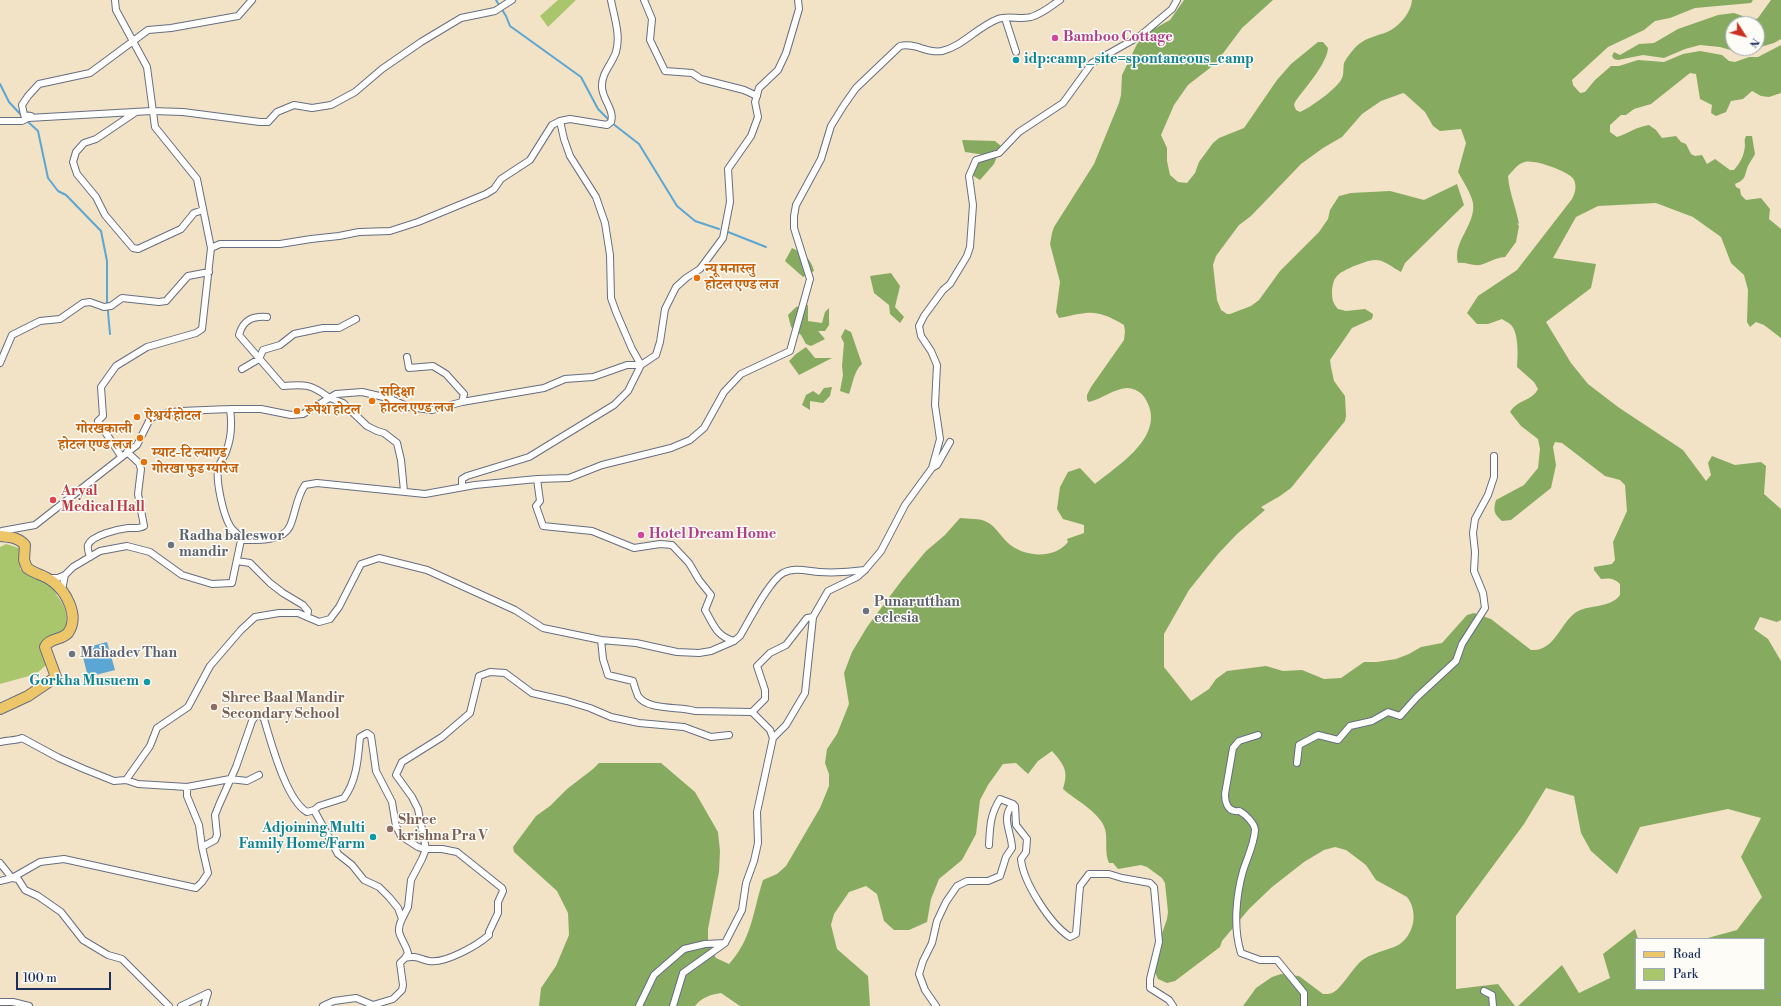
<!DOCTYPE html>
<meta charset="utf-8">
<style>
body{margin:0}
#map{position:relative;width:1781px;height:1006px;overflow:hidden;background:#f2e2c6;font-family:"Libre Bodoni",serif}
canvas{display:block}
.legend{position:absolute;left:1635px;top:938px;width:130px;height:52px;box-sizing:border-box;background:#fdfcf7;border:1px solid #a3aaba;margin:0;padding:5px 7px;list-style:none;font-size:12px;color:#1b2f5e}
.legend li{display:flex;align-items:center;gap:8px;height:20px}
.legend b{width:20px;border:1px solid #a3aaba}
.north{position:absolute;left:1725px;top:16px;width:40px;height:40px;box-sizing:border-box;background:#fdfcf7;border:1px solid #a3aaba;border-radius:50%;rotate:126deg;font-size:11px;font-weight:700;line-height:16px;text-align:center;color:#1b2f5e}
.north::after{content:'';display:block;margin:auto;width:14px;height:18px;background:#c8321e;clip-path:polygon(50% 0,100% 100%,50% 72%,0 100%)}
.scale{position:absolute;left:16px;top:972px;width:95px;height:18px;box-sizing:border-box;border:2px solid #1b2f5e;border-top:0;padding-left:5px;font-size:12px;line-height:14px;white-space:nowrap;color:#1b2f5e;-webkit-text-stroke:3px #fdfcf7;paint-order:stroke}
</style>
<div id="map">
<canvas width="1781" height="1006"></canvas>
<ul class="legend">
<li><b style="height:5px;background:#ecc669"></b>Road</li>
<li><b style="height:11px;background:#a9c66d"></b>Park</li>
</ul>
<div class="north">N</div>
<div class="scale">100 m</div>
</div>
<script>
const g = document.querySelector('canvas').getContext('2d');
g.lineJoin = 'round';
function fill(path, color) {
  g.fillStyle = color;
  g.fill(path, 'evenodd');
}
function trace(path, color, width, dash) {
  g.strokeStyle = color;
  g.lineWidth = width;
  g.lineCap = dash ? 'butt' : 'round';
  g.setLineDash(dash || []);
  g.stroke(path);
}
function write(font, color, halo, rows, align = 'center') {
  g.font = font + ' "Libre Bodoni","Noto Serif Devanagari",serif';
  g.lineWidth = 3;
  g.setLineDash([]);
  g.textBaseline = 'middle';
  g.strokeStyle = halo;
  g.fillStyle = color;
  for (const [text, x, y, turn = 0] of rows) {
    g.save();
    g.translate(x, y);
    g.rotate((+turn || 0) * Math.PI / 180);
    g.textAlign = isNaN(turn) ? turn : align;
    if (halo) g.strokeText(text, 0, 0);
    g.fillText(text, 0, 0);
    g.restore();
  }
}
fill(new Path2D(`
 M558,0H576L548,27L540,16Z
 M6,544L22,549L20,569C30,578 40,577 50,584C55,587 54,592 58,597C66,608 69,617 65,631L40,645L46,665L36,674L0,684V547Z`), '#a9c66d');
fill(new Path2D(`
 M1184,0H1273L1242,28L1215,64L1188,85L1174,105L1161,135L1167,148V161L1170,175L1178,182L1187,183L1195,173L1199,162L1213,143L1219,138L1244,128L1277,80L1291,64L1318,42H1323L1328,48C1327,64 1304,89 1295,102L1294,105L1296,110L1300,112C1310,108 1338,88 1342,78C1344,74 1343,68 1344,63C1347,57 1354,48 1359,44C1368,37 1377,36 1387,32C1399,27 1411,13 1412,0H1753L1751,3L1695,8L1670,18L1655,21L1644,30L1608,47L1572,80L1573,85L1580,93L1585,92L1595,80L1611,66H1619L1638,60L1664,62L1683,54L1700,51L1722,55L1729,61L1735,62L1749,57H1758L1781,45V93L1769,97L1761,96L1752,91L1743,99L1731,101L1726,112L1716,116L1711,113L1712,105L1700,99L1696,74L1690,73L1651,104L1634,109L1626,115H1621L1610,125V132L1617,137C1629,133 1636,127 1649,125L1656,130L1662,138L1676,136L1681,142L1686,144L1691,154L1695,156L1702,155L1707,164L1715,159L1730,170H1734C1740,163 1744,156 1745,146C1745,142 1744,140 1746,136H1752L1755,154C1753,158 1750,162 1748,166C1744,176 1747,179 1735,184L1736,187L1740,189L1741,195L1746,200L1761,198L1770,209L1769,219L1781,229V338L1764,325L1756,322L1750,327L1747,322L1748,290L1744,275L1731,263L1721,237L1693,217L1656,203L1598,206L1576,217L1553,258L1596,264L1591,288L1546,322L1571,363L1588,384L1618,407L1683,450L1706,481L1711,475L1708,463L1712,456L1735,465L1761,462L1766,466L1764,494L1781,509V620L1777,622L1760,617L1754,629L1768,639L1781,661V1006H1518L1562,965L1579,993L1610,978L1603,954L1635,929L1638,939H1636V989H1764V939H1704L1737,930L1762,897L1741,857L1761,818L1728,809L1640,827L1617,874L1591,851L1581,833L1574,796L1546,788L1524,824L1456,916V989L1498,984L1515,1006H1243L1256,988L1272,977L1281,974L1299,976L1323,994C1326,994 1330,994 1332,993C1342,989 1354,965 1364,959C1374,952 1393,949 1400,944C1415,933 1418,911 1407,897L1376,880L1366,865L1346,850L1335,847L1324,850L1304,862L1272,887L1249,909L1222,941L1220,947L1175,981L1167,983L1158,979L1153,968L1159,942L1167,919L1168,912L1165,883L1162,878L1147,867L1141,865L1118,869L1113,863H1109C1104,853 1108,839 1105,829C1100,812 1075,800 1063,789C1069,770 1064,765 1052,751L1038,761L1028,774L1016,763L1003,764L988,785L980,800L976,834L962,860L939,879L931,899L927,922L909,930H894L884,921L877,894L866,886L849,892L834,914L831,925L837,949L868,976L870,1006H740L721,993C710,995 702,997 695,1006H539L541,988L556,966L569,935L568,913L557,891L514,852L513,847L536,816L550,806L567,789L593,769L599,763H661L695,792L718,832L720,851L719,872L708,929V944L716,958L729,964C752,939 753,911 763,880L777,874L786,866L820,808L829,786V774L825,763L827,749L837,734L849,704L844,673L852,652L867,627L902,580L926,551L945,535L960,518C968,519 980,518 987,522C995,526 1000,535 1007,542C1022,557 1054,560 1068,542L1067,539L1084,533V525L1063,519L1057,509L1060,487L1068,472L1080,468L1095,484C1117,466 1167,436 1146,400C1143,393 1135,388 1127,388C1113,389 1102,399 1089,402L1087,400V395L1091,387L1124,340L1125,331L1124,325C1095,308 1090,312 1059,318L1056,312L1060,282L1050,244L1052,233L1054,227L1094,164L1119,103L1121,95L1122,75L1137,44L1152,30L1170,20ZM1403,93L1405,94L1425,112L1433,126L1440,131L1461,129L1466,143L1458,172C1463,181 1471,193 1473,203C1476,225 1452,242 1458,263C1466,262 1472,266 1480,265C1489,263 1493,258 1505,257L1516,242L1519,226L1517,223L1519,224C1516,207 1509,192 1508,176C1513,171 1518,163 1525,162C1534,159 1571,172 1574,180C1577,187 1575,193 1572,199L1517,270L1478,296L1467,313L1477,324H1488L1502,319C1504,321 1508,322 1510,324C1519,331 1518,357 1517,367L1534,382L1538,389C1532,401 1517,400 1510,412L1521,426L1538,439L1540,449L1538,468L1524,485L1496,500C1493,511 1494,514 1502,521L1511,520L1551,488L1556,465L1553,447L1555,442L1562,443L1605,476L1620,480L1625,485L1627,511L1613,542L1615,560L1612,564L1594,567V570L1601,579C1609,578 1614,578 1620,584V595C1610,609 1587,604 1575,613C1560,624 1554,652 1531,650L1491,619L1474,613L1467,615L1442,643L1421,647L1409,654L1396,659L1377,662H1364L1341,678L1324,679L1302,670L1283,671L1266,666L1227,671L1216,679L1209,689L1191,701L1164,667V634L1189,590L1218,554L1237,534L1265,510L1261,507L1280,496L1291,488L1345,421L1346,416L1345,396L1334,381L1331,367L1330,360L1352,328L1372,319L1373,314L1365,309L1346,311L1338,309C1333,303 1332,300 1332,292C1333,275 1339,273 1354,266C1360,264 1369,260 1375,260C1385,260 1393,268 1401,272L1405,263L1464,205L1457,184L1424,200L1390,191L1351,193L1339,196L1330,210L1328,219L1319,232L1280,271L1259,300L1251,306L1230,314H1227L1221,310L1217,300L1213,265L1216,256L1239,225L1251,216L1301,164L1323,148L1342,137L1362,114L1381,101Z
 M1771,0H1781V39L1774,43L1757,48V24H1733V48H1757L1744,51H1734L1720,47L1700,45L1685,49L1664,58L1643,55L1618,60L1614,59L1612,56L1614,52L1620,55L1639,44L1654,43L1678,29L1718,15L1734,13L1754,20L1758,18Z
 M962,140L995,141L1001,146L994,164L980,180L972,175L975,165L985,155L965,152Z
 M792,248C803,253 811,258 814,271L803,277L785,261Z
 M891,273L900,286L895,307L904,317L900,323L890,314L889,305L874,293L870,276Z
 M808,305V321L822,323L825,312L829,308V325L825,331H818L825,339L811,346L806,344L801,335L791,327L788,315L796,307Z
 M845,329L851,332L862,364C854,371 853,383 849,394L840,391L843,375L842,366L844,343L841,337Z
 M806,347L815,358H832L799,375L789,361L796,354Z
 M832,387L830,396L823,403L810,401V410L802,405L806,395L813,391L819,395L824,388Z`), '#86ab60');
fill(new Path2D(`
 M107,642L115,670L88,677L81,649Z`), '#5ca6d4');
trace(new Path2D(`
 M496,0L506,16L510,26L581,77L598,109L609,120
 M0,84L9,102L22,116
 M27,121L38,131L48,178L58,191L66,195L101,231L107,261V301L110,334
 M612,123L639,144L677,206L695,221L719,229
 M728,232L766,247
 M1781,994V995`), '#5ca6d4', 2);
const street = new Path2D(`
 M115,0L116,10L147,67L155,127L197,179L211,248L202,329L196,333L147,347L116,366L101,387L103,416L98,421L121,456
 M644,0L652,19L650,40L665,71L692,73L701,79L744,90L757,96
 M1005,18L1016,52
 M136,112L96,139L84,143L76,152L73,162L77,174L96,197L105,215L133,248L138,249L181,229L194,213L203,210
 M31,116L24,115L22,105L28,96L39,84L90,73L148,30L171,28L238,16L252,0
 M0,121H22L28,118L152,111L183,112L260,122H268L277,112L294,105L312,108L331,105L355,92L382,69L421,42L461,18L495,11L512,0
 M560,121L564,139L570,156L596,197L605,223L610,255L611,298L616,312L632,349L641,365
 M211,248L220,244H280L311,239L339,236L359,232L390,231L418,222L486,194L494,189L501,179L530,160L552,125L560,121L570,119L607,125L611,122C615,110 602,99 602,87C601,74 612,64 616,52C621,35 614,17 611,0
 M267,317C252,316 243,320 239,335L283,386C304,384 311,384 328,397
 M407,357L409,368L433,366L446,374L464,394L462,402
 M0,363L12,335L40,321L60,319L83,303L90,302L104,307L111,306L122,298L159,302L166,301L188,276L209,272
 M242,369L259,359L263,350L280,345L294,334L323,328H339L356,319
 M330,398L343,403L367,426L377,431L384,433L397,443L401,460L404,491
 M230,409C232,423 232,437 226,452C224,457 220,462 218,468C216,482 223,514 230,526C233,532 239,533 241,540
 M932,468L937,465L950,442
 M537,479L540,501L536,506L543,526L592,531L634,548L660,544L672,545L689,563L699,580L711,595L705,610C714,625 716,636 734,641
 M462,487V479L467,476L529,457L614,405L628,391L641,365L656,355L660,342L665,309L676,287L686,278L700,269L723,238L730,202L728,169L751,136L758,117L755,102L759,88L778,70L786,53L799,9L798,0
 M0,536L2,531L35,525L137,445L150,419L158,414L181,411L230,409H261L291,415L303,414L336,394L362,392L388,398L409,407L432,410L462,402L544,388L565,379L593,377L627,365H641
 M90,557C89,553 87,549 88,545C92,535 119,529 128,528C134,528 139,529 144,526L138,494L141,469L139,463L127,452
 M237,561L250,563L270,583L283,593L303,605L308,611L307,617
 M48,578H58L65,575
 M62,590L65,575L73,567L100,551L127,546L150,552L182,575L212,584L232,583L241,540C255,540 283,542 290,526C296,512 296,498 305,485L317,483L425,494L475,485L537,479L569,478L602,465L671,448L690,440L704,428L724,392L741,374L790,351L810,279L794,228V216L796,205L821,159L831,126L844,105L856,88L900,46C915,42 927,54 942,51C963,46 977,27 998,19C1008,15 1021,20 1031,17C1042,14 1051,6 1060,0
 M601,640L603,659L608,675L633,681C634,685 636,691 638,696C648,711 680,706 695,711L752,712L770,730L773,738
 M752,712L765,699V690L757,666L770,653L786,645L807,618L813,617
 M1258,735L1239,741L1233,748L1225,794C1225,801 1227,810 1235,811C1238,812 1238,810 1241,812C1246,815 1255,824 1255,830C1254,845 1247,858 1243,871C1236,896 1233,928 1241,953L1260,960H1277L1304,993V1006
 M0,742C8,740 15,741 22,738L59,758L84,769L114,781L126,780L150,746L157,728L188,707L210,666L241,630L255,617L279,613H298L319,622L330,619L339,607L361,564L379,558L427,570L515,610L543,628L601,640L636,643L677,652L699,653L711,651L734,641L740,636C749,621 769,581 783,573C794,567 807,571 819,572C834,573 850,572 865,570
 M1297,763L1299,745L1318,735L1338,740L1350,726L1372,721L1388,712L1400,716L1417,697L1456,661L1462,644L1485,608L1483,593L1474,571L1475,552L1473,533L1475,519L1488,495L1494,477V456
 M126,780L138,784L187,787L230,779L247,781L259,775
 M187,787V796L199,825L202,847L215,840L217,835L215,815L219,805L236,767L252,721L257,714L261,715L264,719C271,742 286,800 307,812L314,810L319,806L344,798C357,780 358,758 360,737L367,733L371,736L376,771L392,802L396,826L401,836L418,847L426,849L422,859L411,880L408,907L402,919
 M314,810L338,854L352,865L364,880L379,887L389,897L398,908L402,919C394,935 404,938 408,953L405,958
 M989,845C990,826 990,815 1000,799L1013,804
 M0,863L12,878L18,879L25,890L38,896L61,912L83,940L108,955L122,959L169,1006
 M0,881L12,878L40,862L64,859L196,888L202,882L208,873L202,847
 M1484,991L1492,995L1493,1006
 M0,1002H13L29,1006
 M181,1006L208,993L204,1006
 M323,1006L334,1001L356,998L373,1005L393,999L402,990L403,985L400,963L405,958C415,955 420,959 429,961C445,964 478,945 489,935V932L498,913V902L503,891L502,888L457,852L442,849H426L418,809L412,797L396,775L402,762L442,737L470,713L479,676L490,672L505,673L532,693L567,701L590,708L611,717L639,723L684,727L711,737L729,735
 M639,1006L654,975L684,949L705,944L725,943L742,910L746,883L754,861L758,843L757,812L773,738L786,725L805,693L813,617L828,591L857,577L865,570L881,551L905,505L932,468L940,439L935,405L937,365L931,351L921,336L919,326L924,316L943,290L950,284L967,256L970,247L973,205L969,176L976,160L999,153L1019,132L1063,103L1092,63L1140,36L1172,9L1177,0
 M673,1006L683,973L725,943
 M936,1006L925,990L919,974L923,961L932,943L937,921L946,902L957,886L967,881H988L1000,876L1006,857L1012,848C1012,833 1000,818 1013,804L1015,806L1016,825L1027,839L1026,852L1021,859C1023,882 1050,924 1070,937L1076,934L1080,886L1089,874H1109L1122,878L1150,883L1154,887L1159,942L1150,979V988L1169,1000L1173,1006`);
const primary = new Path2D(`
 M0,536C10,537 18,537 25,545L24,560L27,568C35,574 44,575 52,581C66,591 80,616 68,633C62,640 49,638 45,647L56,677L28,696L0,709`);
trace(street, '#666e82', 8);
trace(primary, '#666e82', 12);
trace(street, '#fff', 6);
trace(primary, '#ecc669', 10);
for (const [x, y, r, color] of [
 [1055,38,4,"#d1479c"],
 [1016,60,4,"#0f9aa8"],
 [697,278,4,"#e8710a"],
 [372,401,4,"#e8710a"],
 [297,411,4,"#e8710a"],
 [137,417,4,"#e8710a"],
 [140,438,4,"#e8710a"],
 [144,462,4,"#e8710a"],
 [53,500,4,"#e0444e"],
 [641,535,4,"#d1479c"],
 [171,545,4,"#6b7280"],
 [866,611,4,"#6b7280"],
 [72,654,4,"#6b7280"],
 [147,682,4,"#0f9aa8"],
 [214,707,4,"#8d6e63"],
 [390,829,4,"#8d6e63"],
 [373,837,4,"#0f9aa8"]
]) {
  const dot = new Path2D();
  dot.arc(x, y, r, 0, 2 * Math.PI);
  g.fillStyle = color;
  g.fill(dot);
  trace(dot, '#fdfcf7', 1.5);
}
write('bold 14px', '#b23c85', '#fdfcf7', [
 ["Bamboo Cottage",1063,38],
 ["Hotel Dream Home",649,535]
], 'left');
write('bold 14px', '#0d838f', '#fdfcf7', [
 ["idp:camp_site=spontaneous_camp",1024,60,"left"],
 ["Gorkha Musuem",139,682],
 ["Adjoining Multi",365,829],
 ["Family Home/Farm",365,845]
], 'right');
write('bold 14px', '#c56008', '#fdfcf7', [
 ["न्यू मनास्लु",705,270],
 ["होटल एण्ड लज",705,286],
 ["सदिक्षा",380,393],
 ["होटल एण्ड लज",380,409],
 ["रूपेश होटल",305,411],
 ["ऐश्वर्य होटल",145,417],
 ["गोरखकाली",132,430,"right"],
 ["होटल एण्ड लज",132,446,"right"],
 ["म्याट-टि ल्याण्ड",152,454],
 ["गोरखा फुड ग्यारेज",152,470]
], 'left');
write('bold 14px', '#be3a42', '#fdfcf7', [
 ["Aryal",61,492],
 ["Medical Hall",61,508]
], 'left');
write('bold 14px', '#5b616d', '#fdfcf7', [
 ["Radha baleswor",179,537],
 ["mandir",179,553],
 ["Punarutthan",874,603],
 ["eclesia",874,619],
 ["Mahadev Than",80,654]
], 'left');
write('bold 14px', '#785e54', '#fdfcf7', [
 ["Shree Baal Mandir",222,699],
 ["Secondary School",222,715],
 ["Shree",398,821],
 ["krishna Pra V",398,837]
], 'left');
</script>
